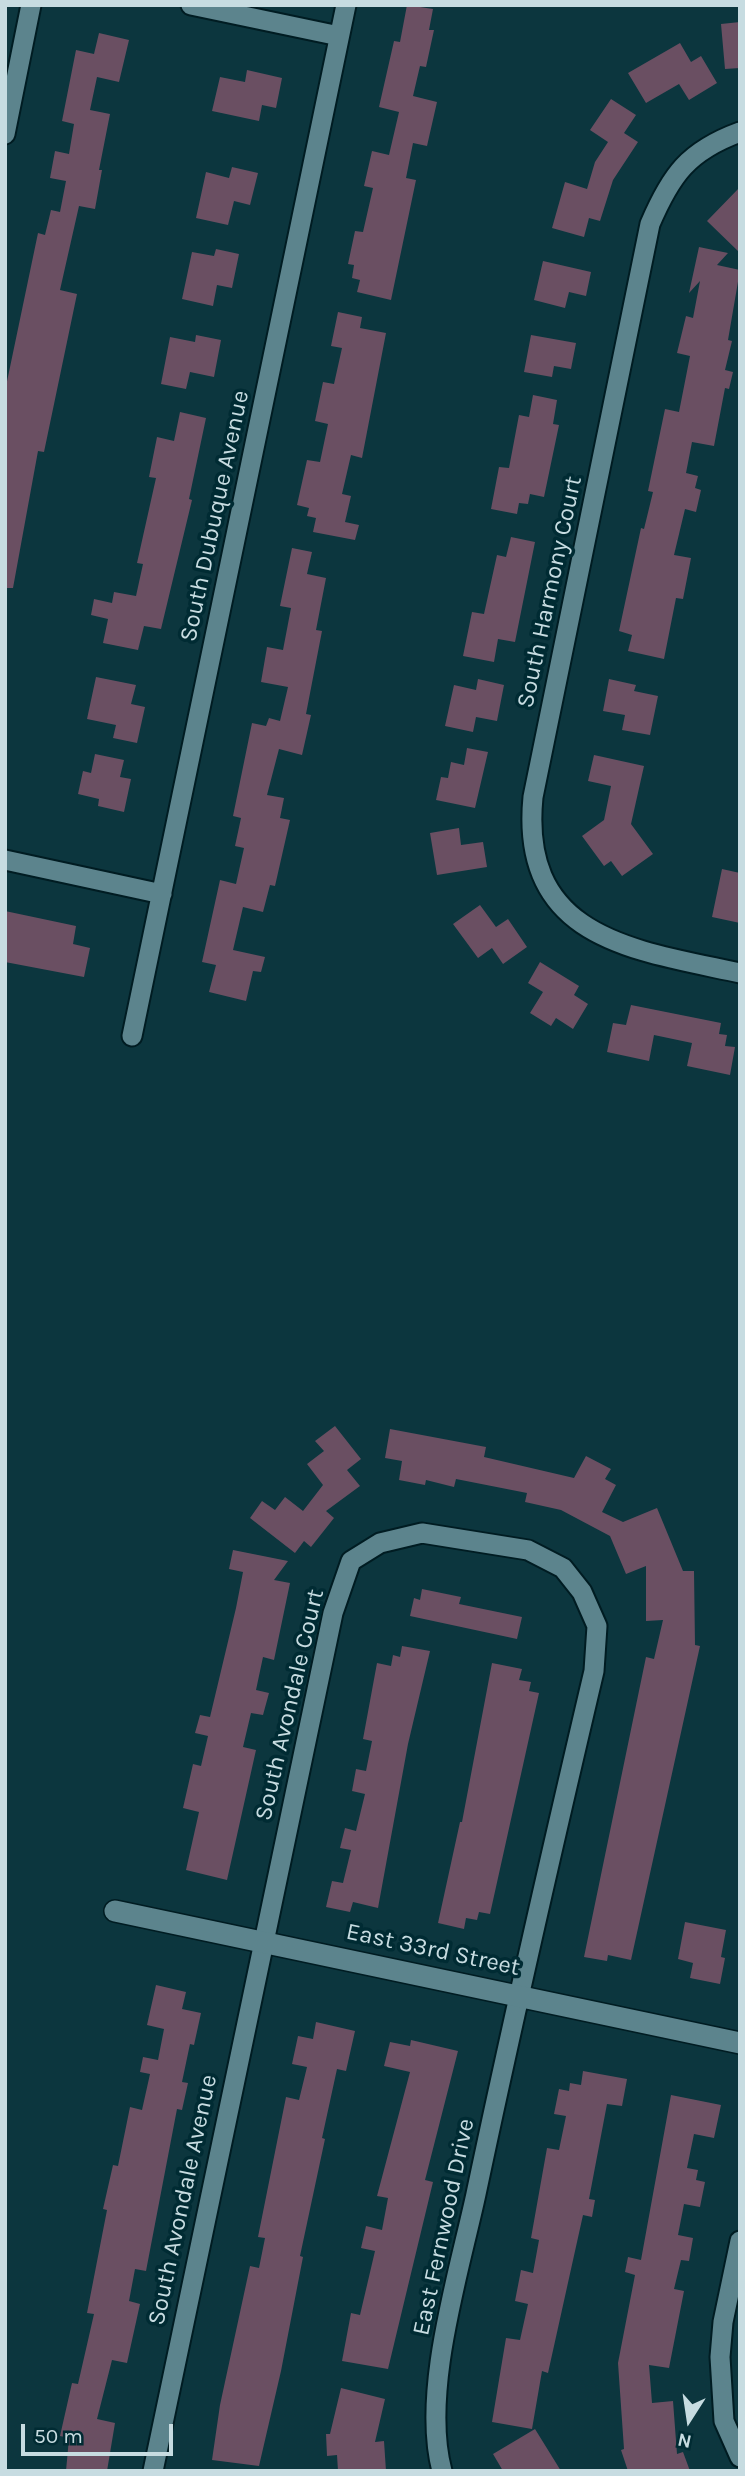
<!DOCTYPE html>
<style>
body{margin:0}
#map{position:relative;width:745px;height:2476px;overflow:hidden;background:#0c363e;font-family:Karla,sans-serif}
canvas{display:block}
.frame{position:absolute;inset:0;border:7px solid #c7dce1;pointer-events:none}
.north{position:absolute;left:654px;top:2385px;width:70px;height:70px;-webkit-text-stroke:5px #002b33;paint-order:stroke;rotate:192deg;font-size:19px;font-weight:700;line-height:28px;text-align:center;color:#c7dce1}
.north::after{content:'';display:block;margin:auto;width:24px;height:32px;background:#c7dce1;clip-path:polygon(50% 0,100% 100%,50% 72%,0 100%)}
.scale{position:absolute;left:21px;top:2424px;width:152px;height:32px;box-sizing:border-box;border:4px solid #c7dce1;border-top:0;padding-left:9px;font-size:21px;line-height:24px;white-space:nowrap;color:#c7dce1;-webkit-text-stroke:5px #002b33;paint-order:stroke}
</style>
<div id="map">
<canvas width="745" height="2476"></canvas>
<div class="frame"></div>
<div class="north">N</div>
<div class="scale">50 m</div>
</div>
<script>
const g = document.querySelector('canvas').getContext('2d');
g.lineJoin = 'round';
function fill(path, color) {
  g.fillStyle = color;
  g.fill(path, 'evenodd');
}
function trace(path, color, width, dash) {
  g.strokeStyle = color;
  g.lineWidth = width;
  g.lineCap = dash ? 'butt' : 'round';
  g.setLineDash(dash || []);
  g.stroke(path);
}
function write(font, color, halo, rows, align = 'center') {
  g.font = font + ' Karla,sans-serif';
  g.lineWidth = 7;
  g.setLineDash([]);
  g.textBaseline = 'middle';
  g.strokeStyle = halo;
  g.fillStyle = color;
  for (const [text, x, y, turn = 0] of rows) {
    g.save();
    g.translate(x, y);
    g.rotate((+turn || 0) * Math.PI / 180);
    g.textAlign = isNaN(turn) ? turn : align;
    if (halo) g.strokeText(text, 0, 0);
    g.fillText(text, 0, 0);
    g.restore();
  }
}
fill(new Path2D(`
 M407,5L433,9L429,30H434L426,67L420,66L413,96L437,102L427,146L413,143L406,178L416,180L391,300L357,292L360,280L352,278L354,265L348,264L355,231L363,232L373,188L364,186L372,151L389,155L399,112L379,107L394,41L400,42Z
 M740,22V68L725,69L721,24Z
 M99,33L129,40L119,82L97,77L90,110L110,114L99,170H102L95,209L79,206L60,290L77,294L44,452L38,451L13,588H5V391L38,233L45,235L51,210L60,212L66,181L50,178L55,151L69,154L74,124L62,121L76,50L94,54Z
 M680,43L691,62L701,56L717,83L689,100L679,84L646,103L628,73Z
 M247,70L282,78L276,108L262,105L259,121L212,111L220,77L245,82Z
 M611,99L636,115L624,133L638,142L613,180L600,221L589,218L584,237L552,228L565,182L587,189L595,162L608,142L590,130Z
 M232,167L258,173L250,205L234,201L228,225L196,218L206,172L229,178Z
 M740,187V253L707,221Z
 M699,247L728,253L717,265L740,270L728,340L732,341L725,370L733,372L729,389L725,388L714,446L692,442L686,473L698,476L695,488L701,490L696,512L685,509L674,555L691,558L683,599L676,598L664,659L628,651L632,635L619,631L641,528L644,529L653,492L648,491L665,409L679,412L690,356L677,353L686,316L693,318L700,281L689,293Z
 M216,249L239,254L232,288L217,285L213,306L182,299L192,252L214,256Z
 M543,261L591,272L586,296L569,292L565,308L534,300Z
 M338,312L362,317L360,328L386,333L362,458L351,455L342,494L351,496L345,522L359,525L355,540L313,532L316,518L307,516L309,508L297,505L307,460L320,462L328,424L315,421L323,382L334,384L342,348L331,346Z
 M196,335L221,340L214,377L190,372L186,389L161,384L170,337L195,342Z
 M531,335L576,343L571,369L554,366L552,377L524,372Z
 M533,395L557,400L553,424L559,425L544,497L530,494L528,504L519,503L517,514L491,509L499,467L509,468L519,415L529,417Z
 M180,412L206,418L189,499L192,500L161,629L144,626L138,650L103,643L108,619L91,615L94,599L112,603L114,592L136,596L143,564L137,563L156,478L149,477L157,437L174,441Z
 M511,537L535,542L515,642L498,639L494,662L463,656L472,612L484,614L497,555L506,557Z
 M292,548L312,552L307,574L326,578L316,630L322,631L306,714L311,715L302,755L279,749L267,795L284,798L280,818L290,820L275,886L270,885L263,912L243,907L233,950L265,957L261,972L253,971L246,1001L209,992L216,965L202,962L220,880L236,884L244,848L235,846L241,818L233,816L252,723L266,726L269,718L280,721L288,687L261,682L267,647L283,650L291,608L280,606Z
 M96,677L136,685L131,704L145,707L137,743L113,738L116,725L87,719Z
 M478,679L504,685L497,721L476,717L473,732L445,726L454,685L476,690Z
 M609,679L636,685L634,691L658,696L650,735L622,730L625,715L603,711Z
 M467,748L488,752L475,808L436,800L441,777L448,778L451,762L464,765Z
 M95,754L124,760L120,777L131,779L124,812L98,806L99,799L78,794L83,771L91,773Z
 M594,755L644,766L631,824L653,854L622,876L611,861L604,866L582,836L604,820L611,786L588,781Z
 M459,828L461,845L483,842L487,867L437,875L430,833Z
 M722,869L740,873V923L712,917Z
 M480,905L496,927L508,919L527,947L503,964L492,948L478,958L453,924Z
 M5,911L76,926L73,944L90,948L84,977L5,962Z
 M540,962L579,986L574,995L588,1004L573,1029L556,1018L551,1026L530,1013L543,992L528,983Z
 M631,1005L721,1023L719,1034L727,1035L725,1046L735,1047L730,1075L687,1066L692,1043L654,1035L649,1061L607,1052L613,1023L626,1025Z
 M335,1426L361,1459L347,1470L360,1486L326,1511L334,1518L311,1547L304,1541L295,1553L250,1518L262,1501L275,1510L285,1497L303,1511L323,1485L307,1464L324,1451L315,1441Z
 M390,1429L486,1447L484,1457L574,1478L586,1456L611,1469L605,1479L616,1485L602,1512L623,1522L657,1508L683,1571H694L695,1645L700,1646L631,1960L608,1955L607,1961L584,1957L646,1657L654,1659L663,1620L646,1621V1566L626,1574L610,1536L561,1510L525,1502L527,1493L456,1479L454,1487L426,1480L425,1485L399,1480L402,1461L385,1458Z
 M233,1550L288,1561L274,1580L290,1583L274,1660L263,1657L256,1690L269,1693L263,1715L251,1713L243,1747L256,1750L227,1880L186,1870L199,1812L183,1808L193,1764L201,1766L208,1736L195,1733L200,1715L210,1717L236,1608L243,1572L229,1569Z
 M422,1589L461,1597L459,1604L522,1617L517,1639L410,1616L414,1598L420,1600Z
 M402,1646L430,1651L408,1744L378,1908L353,1902L350,1912L326,1907L332,1881L343,1883L351,1850L340,1848L345,1828L356,1831L365,1794L352,1791L356,1769L366,1771L372,1741L363,1739L377,1663L391,1666L393,1655L400,1657Z
 M492,1663L522,1669L519,1680L531,1682L529,1691L539,1693L490,1914L479,1912L477,1920L466,1918L464,1929L438,1923L460,1822H462Z
 M685,1922L726,1930L721,1957L725,1958L720,1984L690,1978L693,1963L678,1959Z
 M156,1985L186,1992L182,2009L201,2013L194,2045L190,2044L182,2082L188,2083L182,2110L177,2109L146,2271L135,2269L129,2301L140,2304L127,2363L112,2360L97,2419L115,2423L107,2471H66L69,2438L60,2436L72,2383L78,2384L94,2314L87,2313L107,2210L103,2209L113,2165L118,2166L130,2107L142,2110L150,2074L140,2072L143,2057L158,2060L164,2029L147,2025Z
 M316,2022L355,2031L346,2071L337,2069L322,2138L325,2139L300,2256L303,2257L281,2371L259,2466L212,2460L220,2405L250,2266L259,2268L265,2238L258,2237L286,2097L299,2100L307,2067L292,2064L298,2036L313,2039Z
 M411,2040L458,2051L425,2180L433,2182L388,2369L342,2361L351,2313L360,2315L375,2251L361,2248L366,2226L382,2230L388,2198L377,2196L410,2072L384,2066L390,2042L410,2046Z
 M583,2071L627,2079L622,2106L607,2104L589,2199L595,2200L592,2217L583,2215L548,2373L542,2371L532,2429L492,2422L506,2338L520,2340L528,2304L515,2301L521,2270L533,2273L539,2240L531,2238L547,2148L559,2150L566,2116L554,2114L559,2089L569,2091L570,2083L581,2085Z
 M671,2095L721,2105L714,2138L694,2134L687,2168L698,2170L696,2180L705,2182L700,2207L684,2204L678,2235L693,2238L689,2261L681,2260L674,2289L684,2291L669,2368L649,2365L652,2403L673,2401L677,2454L683,2452L690,2471H628L621,2450L624,2449L618,2363L635,2275L625,2272L628,2257L641,2260Z
 M341,2388L385,2399L375,2442L384,2441L386,2471H338L337,2455L327,2456L326,2434H330Z
 M535,2429L561,2471H503L493,2454Z`), '#6a4f62');
const street = new Path2D(`
 M191,5L339,36
 M740,132C688,151 671,175 650,224L533,797C519,939 634,950 740,973
 M5,134L31,5
 M5,860L162,894
 M132,1036L346,5
 M740,2241L723,2322L720,2357L724,2421L740,2457
 M153,2471L333,1613L351,1561L380,1543L422,1533L528,1550L563,1568L582,1592L597,1626L594,1671C553,1845 513,2019 476,2194C459,2273 421,2393 442,2471`);
const secondary = new Path2D(`
 M115,1911L740,2043`);
trace(street, '#001c22', 23);
trace(secondary, '#001c22', 24);
trace(street, '#5c848d', 19);
trace(secondary, '#5c848d', 21);
write('24px', '#c7dce1', '#002b33', [
 ["South Dubuque Avenue",215,516,-78],
 ["South Harmony Court",550,592,-78],
 ["South Avondale Court",290,1705,-77],
 ["East 33rd Street",433,1950,12],
 ["South Avondale Avenue",183,2200,-78],
 ["East Fernwood Drive",444,2227,-78]
]);
</script>
